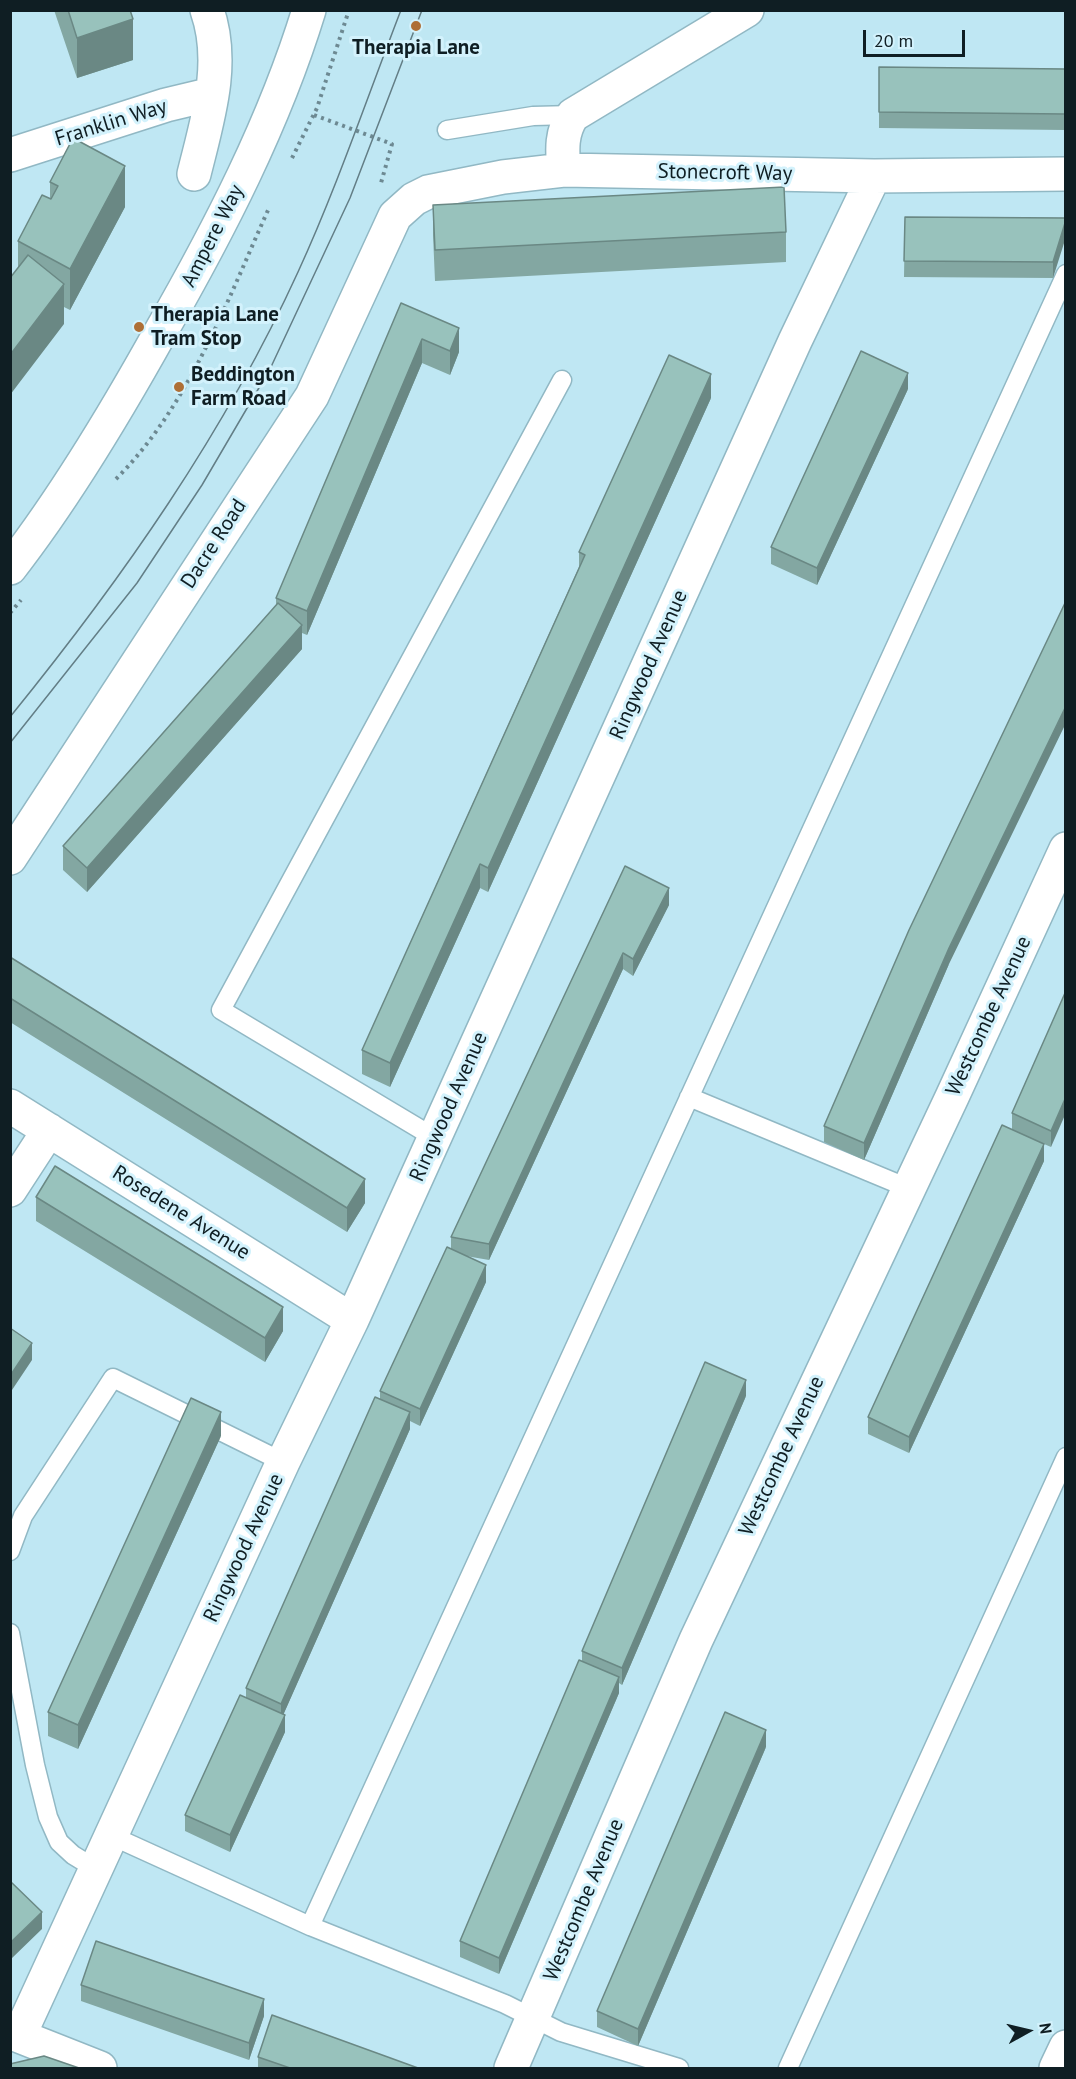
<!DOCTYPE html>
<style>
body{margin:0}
#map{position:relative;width:1076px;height:2079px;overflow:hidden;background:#bfe7f3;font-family:"PT Sans",sans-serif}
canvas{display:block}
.frame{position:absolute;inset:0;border:12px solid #0f1e23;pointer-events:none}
.north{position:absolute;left:998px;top:2001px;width:60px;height:60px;-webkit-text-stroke:4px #d3f2fc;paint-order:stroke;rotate:82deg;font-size:16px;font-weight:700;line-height:24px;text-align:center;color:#0f1e23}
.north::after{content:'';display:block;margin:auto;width:21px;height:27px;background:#0f1e23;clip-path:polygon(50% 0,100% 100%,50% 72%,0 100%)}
.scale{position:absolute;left:863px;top:30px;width:102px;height:27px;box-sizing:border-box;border:3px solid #0f1e23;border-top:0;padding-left:8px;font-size:18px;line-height:21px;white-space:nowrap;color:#0f1e23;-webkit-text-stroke:4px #d3f2fc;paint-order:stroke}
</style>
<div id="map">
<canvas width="1076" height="2079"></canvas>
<div class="frame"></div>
<div class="north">N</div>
<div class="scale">20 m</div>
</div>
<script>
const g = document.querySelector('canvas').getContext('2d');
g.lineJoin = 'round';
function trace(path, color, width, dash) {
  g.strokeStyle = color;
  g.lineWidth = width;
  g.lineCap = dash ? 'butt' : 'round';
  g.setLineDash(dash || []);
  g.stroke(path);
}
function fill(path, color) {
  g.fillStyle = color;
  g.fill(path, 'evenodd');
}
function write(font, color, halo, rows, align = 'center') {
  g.font = font + ' "PT Sans",sans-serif';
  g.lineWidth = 6;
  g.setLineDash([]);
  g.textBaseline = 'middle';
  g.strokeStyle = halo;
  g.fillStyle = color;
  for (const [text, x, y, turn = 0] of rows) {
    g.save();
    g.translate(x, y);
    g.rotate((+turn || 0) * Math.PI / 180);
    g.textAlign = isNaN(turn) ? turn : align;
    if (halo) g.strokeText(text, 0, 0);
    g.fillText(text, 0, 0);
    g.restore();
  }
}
const lane = new Path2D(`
 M447,130L533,116L573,115
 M689,1097L908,1188
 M435,1138L221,1010L562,380
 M10,1551L23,1516L113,1378L283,1462
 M10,1633L35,1765L48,1817L59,1842L73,1855L96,1869
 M112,1836L310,1926L505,2004L561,2032L679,2068
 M310,1926L1066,274
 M788,2068L1066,1457`);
const street = new Path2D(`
 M10,155L166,105L212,94
 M564,170C562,150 561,132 573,115L747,10
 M194,174C207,121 226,64 207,10
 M10,858L312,396L395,216L414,199L428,192L503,177L564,170L874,176L1066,174
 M10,1106L352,1320
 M10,1190L49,1130
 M10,2030L19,2036L100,2068
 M19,2036L283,1462L352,1320L795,341L874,176
 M511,2068L696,1640L952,1097L1066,849`);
const secondary = new Path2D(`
 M10,568C66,496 116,412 160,333C219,230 274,124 309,10`);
const primary = new Path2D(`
 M1056,2068L1066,2047`);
trace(lane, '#91b8c4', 21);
trace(street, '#91b8c4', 36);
trace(secondary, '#91b8c4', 36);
trace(primary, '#91b8c4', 36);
trace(new Path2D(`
 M314,115L392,144L381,183
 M292,158L317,108L349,10
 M116,479C189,406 227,301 269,208
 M10,613L21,600`), '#6d8992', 4, [3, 4.5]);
trace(lane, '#fff', 18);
trace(street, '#fff', 33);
trace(secondary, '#fff', 33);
trace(primary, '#fff', 33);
trace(new Path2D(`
 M10,717C122,579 224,434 298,272C337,187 367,98 401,10
 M10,743L137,583L202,485L270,369L350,198L422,10`), '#637e86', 1.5);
fill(new Path2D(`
 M54,10H130L133,60L77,78Z
 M879,67L1065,69V130L879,128Z
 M50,182L125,207L70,310L64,307V324L18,269V241L50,199Z
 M433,205L786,232V262L435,281L433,235Z
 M905,217L1065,218L1053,278L904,277Z
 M401,303L459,352L450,375L422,363L307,635L302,633V649L87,892L63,870V846L276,605V598Z
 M908,389L817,585L771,564V547Z
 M711,398L488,892L480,888L390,1087L362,1074V1050L579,567V552Z
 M625,866L669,905L633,976L623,969L489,1260L466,1256L486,1282L420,1426L410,1421V1429L283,1715L285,1732L230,1852L185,1831V1815L246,1698V1688L380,1399V1391L451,1249V1237Z
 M10,957L365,1203L347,1232L10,1022Z
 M949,964L864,1160L824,1142V1126Z
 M1065,993L1051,1147L1044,1144V1161L909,1453L868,1434V1417L1012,1129V1113Z
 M36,1197L283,1331L265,1362L36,1221Z
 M746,1396L622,1685L619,1683V1693L499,1974L460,1957V1941L582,1661V1651Z
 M221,1436L78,1749L48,1736V1712Z
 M766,1747L638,2046L597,2027V2011Z
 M81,1985L264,2016L249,2060L81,2001Z
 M258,2057L418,2068H258Z`), '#83a7a2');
fill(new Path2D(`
 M133,19V60L77,78V38Z
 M125,166V207L70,310V269Z
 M1065,223V240L1053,278V262Z
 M64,284V324L10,395V355Z
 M459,328V352L450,375V351Z
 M422,339V363L307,635V611Z
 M908,373V389L817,585V568Z
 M711,374V398L488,892V868Z
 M302,625V649L87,892V868Z
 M1065,708V725L949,964L864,1160V1143L949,948Z
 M480,864V888L390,1087V1063Z
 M669,888V905L633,976V959Z
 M623,953V969L489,1260V1244Z
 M1065,1099V1115L1051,1147V1131Z
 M1044,1144V1161L909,1453V1437Z
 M365,1179V1203L347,1232V1208Z
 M486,1265V1282L420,1426V1409Z
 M283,1307V1331L265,1362V1338Z
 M32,1343V1360L10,1393V1376Z
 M746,1380V1396L622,1685V1668Z
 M221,1412V1436L78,1749V1725Z
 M410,1412V1429L281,1720V1704Z
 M619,1677V1693L499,1974V1958Z
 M285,1715V1732L230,1852V1835Z
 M766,1730V1747L638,2046V2029Z
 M42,1912V1929L10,1960V1943Z
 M264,1999V2016L249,2060V2043Z`), '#6a8884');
const building = new Path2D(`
 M68,10H130L133,19L77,38Z
 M879,67L1065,69V114L879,112Z
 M73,138L125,166L70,269L18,241L42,195L51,199L58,186L50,182Z
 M784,187L786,232L435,250L433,205Z
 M905,217L1065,218V223L1053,262L904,261Z
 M28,255L64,284L10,355V278Z
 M401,303L459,328L450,351L422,339L307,611L276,598Z
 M861,351L908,373L817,568L771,547Z
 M669,355L711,374L488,868L480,864L390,1063L362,1050L585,555L579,552Z
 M278,603L302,625L87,868L63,846Z
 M1065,603V708L949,948L864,1143L824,1126L909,930Z
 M625,866L669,888L633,959L623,953L489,1244L451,1237Z
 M10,957L365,1179L347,1208L10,998Z
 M1065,993V1099L1051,1131L1012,1113Z
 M1002,1125L1044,1144L909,1437L868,1417Z
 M55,1166L283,1307L265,1338L36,1197Z
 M447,1247L486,1265L420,1409L380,1391Z
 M10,1328L32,1343L10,1376Z
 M705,1362L746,1380L622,1668L582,1651Z
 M375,1397L410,1412L281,1704L246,1688Z
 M191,1398L221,1412L78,1725L48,1712Z
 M579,1660L619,1677L499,1958L460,1941Z
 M240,1695L285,1715L230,1835L185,1815Z
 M725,1712L766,1730L638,2029L597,2011Z
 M10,1881L42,1912L10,1943Z
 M96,1941L264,1999L249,2043L81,1985Z
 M272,2015L418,2068H290L258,2057Z
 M44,2056L79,2068H10V2064Z`);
fill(building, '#98c2bc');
trace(building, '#6a8884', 1.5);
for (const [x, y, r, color] of [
 [416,26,6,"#ae6f36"],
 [139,327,6,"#ae6f36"],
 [179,387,6,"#ae6f36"]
]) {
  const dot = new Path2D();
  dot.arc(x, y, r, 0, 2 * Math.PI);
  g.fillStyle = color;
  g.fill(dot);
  trace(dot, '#d3f2fc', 2);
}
write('bold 21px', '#0f1e23', '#d3f2fc', [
 ["Therapia Lane",416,48,"center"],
 ["Therapia Lane",151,315],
 ["Tram Stop",151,339],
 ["Beddington",191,375],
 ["Farm Road",191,399]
], 'left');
write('21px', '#0f1e23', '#d3f2fc', [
 ["Franklin Way",111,123,-17],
 ["Stonecroft Way",725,173,1],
 ["Ampere Way",213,236,-63],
 ["Dacre Road",214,544,-57],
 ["Ringwood Avenue",649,665,-66],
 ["Westcombe Avenue",989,1016,-65],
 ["Ringwood Avenue",449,1107,-66],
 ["Rosedene Avenue",181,1213,32],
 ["Westcombe Avenue",782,1456,-65],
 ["Ringwood Avenue",244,1548,-65],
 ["Westcombe Avenue",584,1900,-67]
]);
</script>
